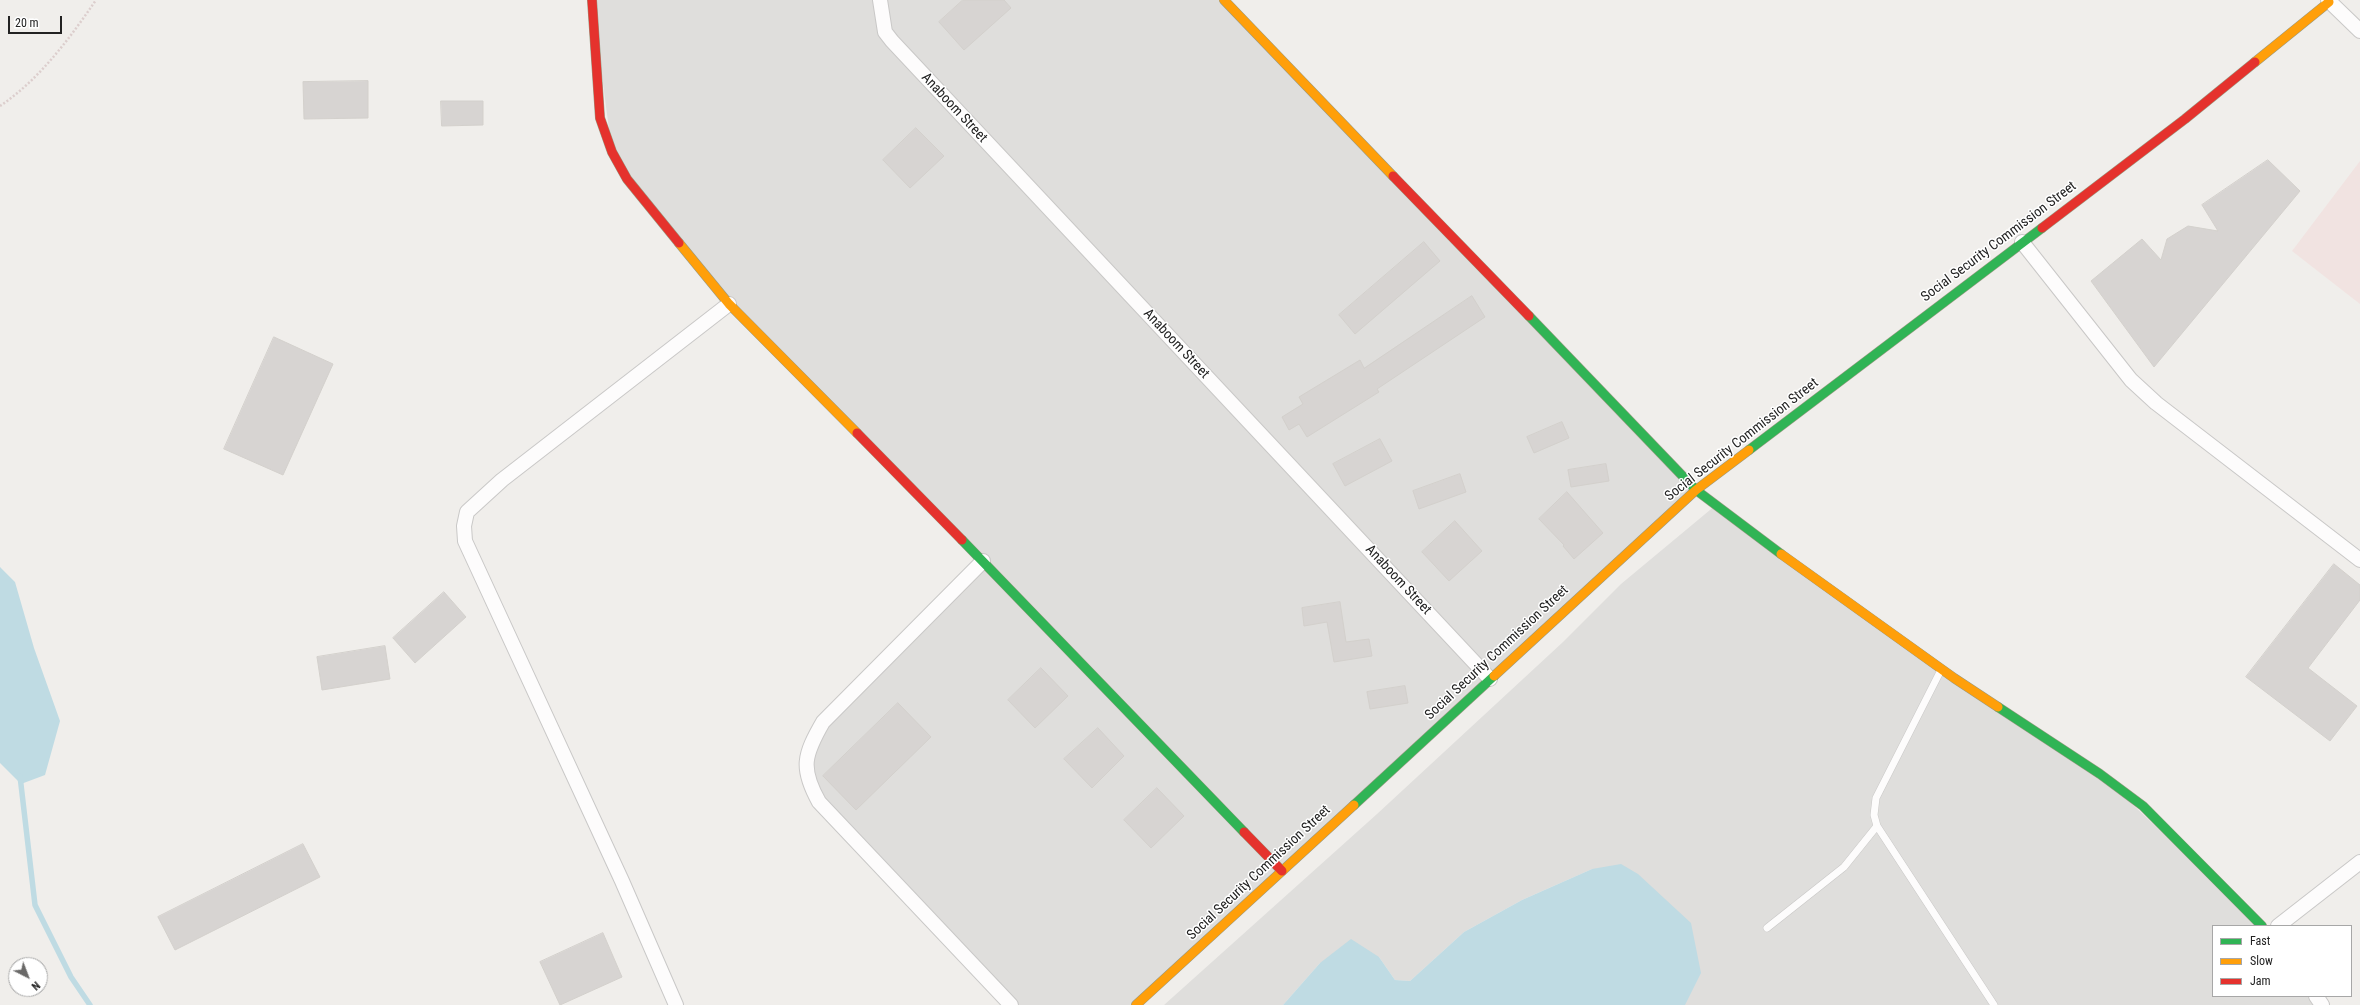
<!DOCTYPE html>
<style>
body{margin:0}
#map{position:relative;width:2360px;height:1005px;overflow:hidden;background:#f0eeeb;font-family:"Roboto Condensed",sans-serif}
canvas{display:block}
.legend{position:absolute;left:2212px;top:925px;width:140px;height:72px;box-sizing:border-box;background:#fff;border:1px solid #a7a7a7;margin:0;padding:5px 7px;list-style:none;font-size:12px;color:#222}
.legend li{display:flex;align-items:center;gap:8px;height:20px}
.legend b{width:20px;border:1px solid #a7a7a7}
.north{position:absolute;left:8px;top:957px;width:40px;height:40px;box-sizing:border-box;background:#fff;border:1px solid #a7a7a7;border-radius:50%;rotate:138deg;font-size:11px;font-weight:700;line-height:16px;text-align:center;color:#222}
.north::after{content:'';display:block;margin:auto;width:14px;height:18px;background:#6a6968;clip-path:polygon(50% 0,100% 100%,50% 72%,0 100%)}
.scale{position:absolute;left:8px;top:16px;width:54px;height:18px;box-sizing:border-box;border:2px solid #222;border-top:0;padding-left:5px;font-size:12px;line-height:14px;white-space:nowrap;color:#222;-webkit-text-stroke:3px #fff;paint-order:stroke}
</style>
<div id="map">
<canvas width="2360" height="1005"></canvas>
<ul class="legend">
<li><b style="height:5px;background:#30b455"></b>Fast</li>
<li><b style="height:5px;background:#ff9f0a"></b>Slow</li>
<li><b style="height:5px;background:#e5322d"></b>Jam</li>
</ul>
<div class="north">N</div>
<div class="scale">20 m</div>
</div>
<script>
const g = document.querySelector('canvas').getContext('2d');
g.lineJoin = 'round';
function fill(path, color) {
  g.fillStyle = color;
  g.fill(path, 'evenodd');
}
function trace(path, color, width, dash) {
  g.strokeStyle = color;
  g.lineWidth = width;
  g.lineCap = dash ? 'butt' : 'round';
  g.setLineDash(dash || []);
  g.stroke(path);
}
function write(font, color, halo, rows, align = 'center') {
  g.font = font + ' "Roboto Condensed",sans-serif';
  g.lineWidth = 3;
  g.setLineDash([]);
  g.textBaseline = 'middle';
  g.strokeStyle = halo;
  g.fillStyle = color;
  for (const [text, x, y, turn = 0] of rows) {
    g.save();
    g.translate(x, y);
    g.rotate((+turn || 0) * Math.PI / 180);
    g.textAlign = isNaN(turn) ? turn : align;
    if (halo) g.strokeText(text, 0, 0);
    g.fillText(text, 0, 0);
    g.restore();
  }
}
fill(new Path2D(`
 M592,0H1224L1696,490L1136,1005H1011L819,802L809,746L983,561L729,304L612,152Z
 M1716,505L2100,774L2262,926H2213V996H2316L2322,1005H1684L1592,869L1522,900L1464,932L1410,981L1395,980L1379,957L1320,963L1283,1005H1164L1377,814L1563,642L1621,584Z`), '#dfdedc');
fill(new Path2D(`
 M2360,161V304L2292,251Z`), '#f1e3e1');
fill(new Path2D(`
 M0,567L15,582L34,648L60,721L45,775L21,784L0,763Z
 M1621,864L1638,874L1691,923L1701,973L1685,1005H1283L1320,963L1351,939L1379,957L1395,980L1410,981L1464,932L1522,900L1592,869Z`), '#bfdbe3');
trace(new Path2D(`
 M20,776L35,905L71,977L90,1005`), '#bfdbe3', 5.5);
const building = new Path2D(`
 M963,0H1004L1011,8L964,50L939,22Z
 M368,81V118L304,119L303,82Z
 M441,101H483V125L442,126Z
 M916,128L944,156L910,188L883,160Z
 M2268,160L2300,191L2154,367L2091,281L2142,239L2161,260L2167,239L2188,226L2218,231L2202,205Z
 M1424,242L1440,261L1355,334L1339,315Z
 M1472,296L1485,317L1377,389L1379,392L1307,437L1299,424L1289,430L1282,417L1303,404L1299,397L1360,360L1364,368Z
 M274,337L333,364L283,475L224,449Z
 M1562,422L1569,438L1534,453L1527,437Z
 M1380,439L1392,461L1345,486L1333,464Z
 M1606,464L1609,481L1571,487L1568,470Z
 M1460,474L1466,492L1419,509L1413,491Z
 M1567,492L1603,533L1574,559L1563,546L1564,545L1539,519Z
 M1455,521L1482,551L1449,581L1422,552Z
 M2334,564L2360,585V600L2308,668L2357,706L2330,741L2246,677Z
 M444,592L466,617L415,663L393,638Z
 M1340,602L1346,642L1369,639L1372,656L1334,662L1327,622L1304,626L1302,608Z
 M385,646L390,679L322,690L317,657Z
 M1041,668L1068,696L1035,728L1008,700Z
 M1405,686L1408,703L1370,709L1367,692Z
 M898,703L931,737L856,810L823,776Z
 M1098,728L1124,756L1092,788L1064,759Z
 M1157,788L1184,816L1151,848L1124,820Z
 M303,844L320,877L175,950L158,917Z
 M603,933L622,977L560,1005L540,962Z`);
fill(building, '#d7d4d2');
trace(building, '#d3d0cc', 1);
const lane = new Path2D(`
 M1941,670L1876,798L1874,815L1877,826L1994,1005
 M1767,928L1844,867L1877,826`);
const street = new Path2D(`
 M880,0L885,32L892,41L1490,679
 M2328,0L2360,31
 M2022,242L2131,380L2156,403L2360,560
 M983,561L823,722C804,755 800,768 819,802L1011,1005
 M2278,926L2360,862
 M2316,996L2322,1005
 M676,1005L622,881L465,541L464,526L467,512L502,480L729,304`);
const fast = new Path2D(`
 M1529,316L1696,490L1781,554
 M1749,450L2042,228
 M962,540L1244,832
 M1998,707L2100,774L2143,806L2262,926
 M1354,805L1494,676`);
const slow = new Path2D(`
 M1224,0L1393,176
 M2255,62L2329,2
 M679,243L729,304L857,433
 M1781,554L1954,678L1998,707
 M1494,676L1696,490L1749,450
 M1136,1005L1354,805`);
const jam = new Path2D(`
 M592,0L600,118L612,152L627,179L679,243
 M1393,176L1529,316
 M2042,228L2185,119L2255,62
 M857,433L962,540
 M1244,832L1282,871`);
trace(lane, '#c9c8c7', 8);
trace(street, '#c9c8c7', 16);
trace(fast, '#999a82', 10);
trace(slow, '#999a82', 10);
trace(jam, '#999a82', 10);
trace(new Path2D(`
 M0,106C39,80 70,38 96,0`), '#dccecd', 2.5, [2, 2]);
trace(lane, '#fdfcfc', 7);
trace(street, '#fdfcfc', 14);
trace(fast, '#30b455', 9);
trace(slow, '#ff9f0a', 9);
trace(jam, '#e5322d', 9);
write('14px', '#222', '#fff', [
 ["Anaboom Street",954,108,47],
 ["Social Security Commission Street",1999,242,-37],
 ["Anaboom Street",1176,344,47],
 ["Social Security Commission Street",1742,440,-38],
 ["Anaboom Street",1398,580,47],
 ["Social Security Commission Street",1497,653,-43],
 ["Social Security Commission Street",1259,873,-43]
]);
</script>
